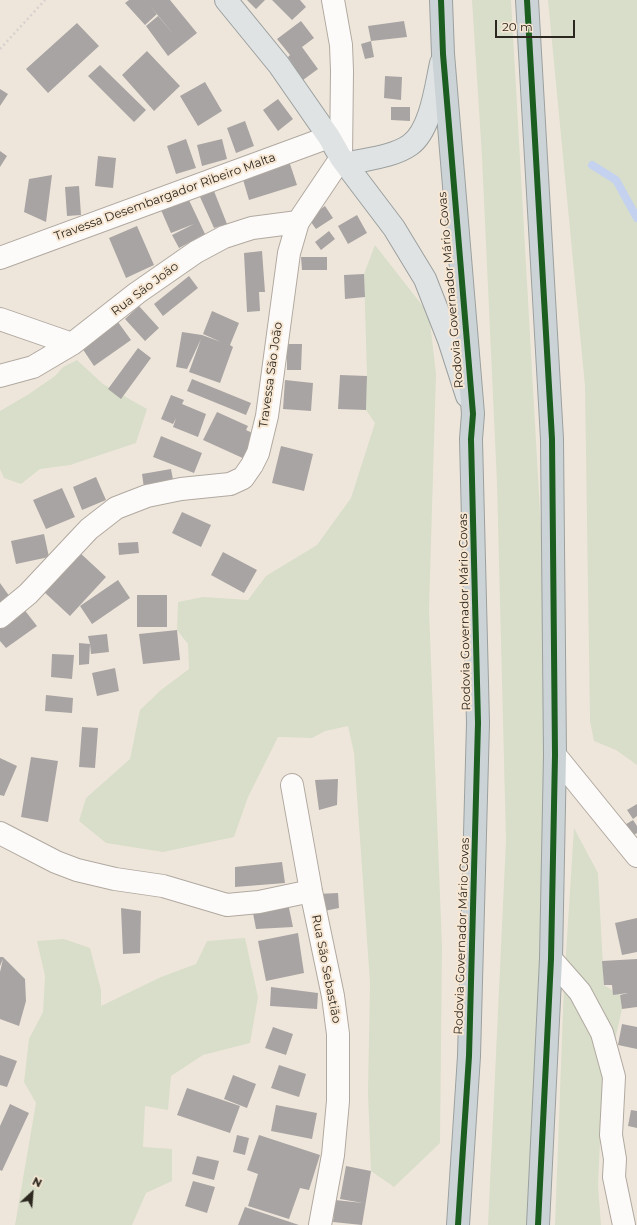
<!DOCTYPE html>
<meta charset="utf-8">
<style>
body{margin:0}
#map{position:relative;width:637px;height:1225px;overflow:hidden;background:#efe6db;font-family:Montserrat,sans-serif}
canvas{display:block}
.north{position:absolute;left:12px;top:1173px;width:40px;height:40px;-webkit-text-stroke:3px #f7e7d3;paint-order:stroke;rotate:26deg;font-size:11px;font-weight:700;line-height:16px;text-align:center;color:#2c271f}
.north::after{content:'';display:block;margin:auto;width:14px;height:18px;background:#2c271f;clip-path:polygon(50% 0,100% 100%,50% 72%,0 100%)}
.scale{position:absolute;left:495px;top:20px;width:80px;height:18px;box-sizing:border-box;border:2px solid #2c271f;border-top:0;padding-left:5px;font-size:12px;line-height:14px;white-space:nowrap;color:#2c271f;-webkit-text-stroke:3px #f7e7d3;paint-order:stroke}
</style>
<div id="map">
<canvas width="637" height="1225"></canvas>
<div class="north">N</div>
<div class="scale">20 m</div>
</div>
<script>
const g = document.querySelector('canvas').getContext('2d');
g.lineJoin = 'round';
function fill(path, color) {
  g.fillStyle = color;
  g.fill(path, 'evenodd');
}
function trace(path, color, width, dash) {
  g.strokeStyle = color;
  g.lineWidth = width;
  g.lineCap = dash ? 'butt' : 'round';
  g.setLineDash(dash || []);
  g.stroke(path);
}
function write(font, color, halo, rows, align = 'center') {
  g.font = font + ' Montserrat,sans-serif';
  g.lineWidth = 4;
  g.setLineDash([]);
  g.textBaseline = 'middle';
  g.strokeStyle = halo;
  g.fillStyle = color;
  for (const [text, x, y, turn = 0] of rows) {
    g.save();
    g.translate(x, y);
    g.rotate((+turn || 0) * Math.PI / 180);
    g.textAlign = isNaN(turn) ? turn : align;
    if (halo) g.strokeText(text, 0, 0);
    g.fillText(text, 0, 0);
    g.restore();
  }
}
fill(new Path2D(`
 M472,0H511L554,759L540,1078L527,1225H488L506,840L497,483L482,157Z
 M548,0H637V765L616,750L594,741L590,721L585,386Z
 M375,245L429,314L436,374L429,609L442,947L440,1143L394,1187L371,1171L368,1093L370,983L354,753L348,726L325,731L312,738L278,737L248,797L234,837L163,852L106,843L79,821L86,798L130,759L140,710L161,690L189,669L188,644L177,630L178,602L203,597L248,600L266,576L317,545L351,498L375,423L366,410L367,376L364,274Z
 M77,360L103,384L147,409L136,443L70,465L40,469L21,484L4,478L0,469V411L29,394L55,376L63,367Z
 M574,828L598,873L604,985L620,995L622,1009L602,1097L598,1186L601,1225H555L564,985Z
 M245,938L258,997L250,1043L203,1055L171,1076L168,1110L145,1106L143,1147L172,1149V1181L146,1193L132,1225H15L36,1103L24,1082L29,1039L43,1012L45,976L37,941L64,939L90,948L101,990V1006L161,977L196,964L207,941Z`), '#d8dec9');
trace(new Path2D(`
 M592,165L616,180L637,218`), '#c4d2ef', 8);
fill(new Path2D(`
 M129,0H170L197,33L168,56L146,26L158,16L176,37L150,6L157,14L145,25L125,3Z
 M247,0H265L256,9Z
 M272,0H300L306,7L292,20Z
 M301,21L314,38L302,47L318,69L303,80L288,57L290,55L277,39Z
 M404,21L407,37L371,41L374,57L365,59L361,44L371,41L368,26Z
 M77,23L99,46L48,93L26,69Z
 M147,51L180,86L154,111L122,75Z
 M100,65L146,110L134,122L88,76Z
 M385,76L402,77L401,100L384,98Z
 M205,82L222,111L198,126L180,96Z
 M0,89L8,94L0,106Z
 M278,99L293,119L278,131L263,110Z
 M391,107H410V121L391,120Z
 M245,121L254,146L236,153L227,128Z
 M186,139L196,168L176,174L167,146Z
 M222,139L227,159L202,166L197,145Z
 M0,151L7,156L0,167Z
 M98,156L116,158L113,188L95,186Z
 M289,161L297,185L249,200L242,176Z
 M52,175L46,222L24,212L29,179Z
 M79,186L81,215L67,216L65,187Z
 M214,191L227,224L214,228L200,197Z
 M188,198L205,234L179,248L172,235L194,224L171,233L161,210Z
 M325,206L333,218L316,229L308,218Z
 M357,215L367,233L348,244L338,226Z
 M137,226L154,265L126,278L109,238Z
 M329,231L335,239L321,250L315,242Z
 M262,251L265,292H259L260,311L247,312L244,253Z
 M301,257H327V270H302Z
 M364,274L365,297L345,299L344,275Z
 M189,276L198,288L163,316L154,304Z
 M139,306L159,328L145,341L125,319Z
 M212,311L239,323L230,345L233,347L220,383L189,372L201,339L187,369L176,367L182,332L202,335L221,342L203,334Z
 M118,322L131,340L94,366L82,348Z
 M287,344H302L301,370H287Z
 M138,348L151,358L121,399L108,389Z
 M340,375L367,376L366,410L338,409Z
 M192,379L251,403L246,415L187,391Z
 M285,380L313,383L311,411L283,409Z
 M171,395L184,400L182,404L206,414L198,437L173,427L176,418L173,424L161,419Z
 M217,412L248,426L246,430L259,436L247,460L203,440Z
 M161,436L202,453L194,473L153,457Z
 M281,446L313,454L304,491L272,483Z
 M171,469L175,490L145,495L142,474Z
 M96,477L106,500L82,510L73,487Z
 M62,488L75,517L46,529L33,500Z
 M182,512L211,525L201,547L172,533Z
 M44,534L49,557L16,564L11,541Z
 M138,542L139,553L119,555L118,543Z
 M78,551L106,577L70,616L42,590Z
 M223,552L257,570L244,593L211,575Z
 M118,580L130,598L92,624L80,606Z
 M0,583L10,597L0,604Z
 M137,595H167V627H137Z
 M23,608L37,626L6,648L0,641V625Z
 M177,630L180,660L143,664L139,634Z
 M107,634L109,652L91,654L90,644L89,664L79,665V643L90,644L88,636Z
 M52,654L74,655L72,679L51,677Z
 M115,668L119,691L97,696L92,673Z
 M46,695L73,698L72,713L45,711Z
 M82,727L98,728L95,768L79,767Z
 M31,757L58,761L48,822L21,817Z
 M0,758L17,766L4,796L0,795Z
 M338,779L337,805L319,810L315,780Z
 M637,804V816L633,819L627,810Z
 M633,820L637,826V833L630,837L623,826Z
 M282,862L285,883L235,887V867Z
 M338,893L339,908L319,912L317,894Z
 M288,903L293,927L256,929L252,908Z
 M121,908L141,911L140,953L123,954Z
 M637,918V952L622,955L615,923Z
 M298,933L304,973L266,981L258,941Z
 M0,957H3L25,979L26,1001L19,1026L0,1019V972L3,959L0,966Z
 M637,959V1007L622,1009L620,995L628,993L613,995L612,985H604L602,961Z
 M271,987L318,993L317,1009L270,1006Z
 M622,1024L637,1027V1049L618,1045Z
 M273,1027L293,1034L286,1055L265,1048Z
 M0,1055L17,1061L7,1087L0,1085Z
 M279,1065L306,1074L299,1097L271,1088Z
 M233,1075L256,1084L247,1108L224,1099Z
 M187,1088L240,1106L230,1133L177,1115Z
 M10,1104L29,1113L2,1171L0,1170V1126Z
 M276,1105L317,1113L312,1139L271,1131Z
 M631,1110L637,1111V1128L628,1126Z
 M237,1135L249,1138L245,1155L233,1152Z
 M259,1135L320,1155L309,1190L300,1188L289,1219L248,1206L258,1174L247,1170Z
 M197,1156L219,1161L214,1180L192,1174Z
 M346,1166L371,1171L362,1225L333,1222L335,1200L363,1203L340,1199Z
 M193,1181L215,1187L207,1213L185,1206Z
 M245,1207L299,1225H238Z`), '#a8a4a3');
const minor = new Path2D(`
 M0,258L329,137
 M0,319L72,344
 M0,376L33,367L72,344L137,293L196,252L224,237L252,228L298,222
 M0,617L28,594L89,529L116,508L147,496L181,489L230,484L243,478L252,465L258,453L267,416L289,253L298,222L341,158L342,71L341,45L333,0
 M555,755L637,856
 M292,785L311,891L333,996L338,1034V1101L333,1155L320,1225
 M0,833L56,862L77,870L115,879L163,886L227,905L259,902L311,891
 M551,959L580,992L602,1033L614,1077L611,1135L615,1159L614,1177L624,1225`);
const major = new Path2D(`
 M226,0L279,65L329,137L341,158L394,228L425,279L449,340L467,396
 M346,164C366,159 393,157 410,145C431,130 436,86 441,63`);
const highway = new Path2D(`
 M441,0L443,54L473,414L471,439L478,723L469,1056L458,1225
 M527,0L552,439L555,755L551,959L538,1225`);
trace(minor, '#b0a9a0', 24);
trace(major, '#9ba09f', 24);
trace(highway, '#9ba09f', 24);
trace(new Path2D(`
 M0,49L45,0`), '#d6d2cf', 2.5, [2, 3]);
trace(minor, '#fdfbfa', 22);
trace(major, '#e0e3e4', 22);
trace(highway, '#ccd3d6', 22);
trace(new Path2D(`
 M441,0L443,54L473,414L471,439L478,723L469,1056L458,1225
 M527,0L552,439L555,755L551,959L538,1225`), '#1b5e20', 6);
write('12px', '#2c271f', '#f7e7d3', [
 ["Travessa Desembargador Ribeiro Malta",165,197,-20],
 ["Rua São João",145,289,-37],
 ["Rodovia Governador Mário Covas",451,290,-95],
 ["Travessa São João",271,375,-82],
 ["Rodovia Governador Mário Covas",465,612,-91],
 ["Rodovia Governador Mário Covas",462,936,-88],
 ["Rua São Sebastião",326,969,79]
]);
</script>
